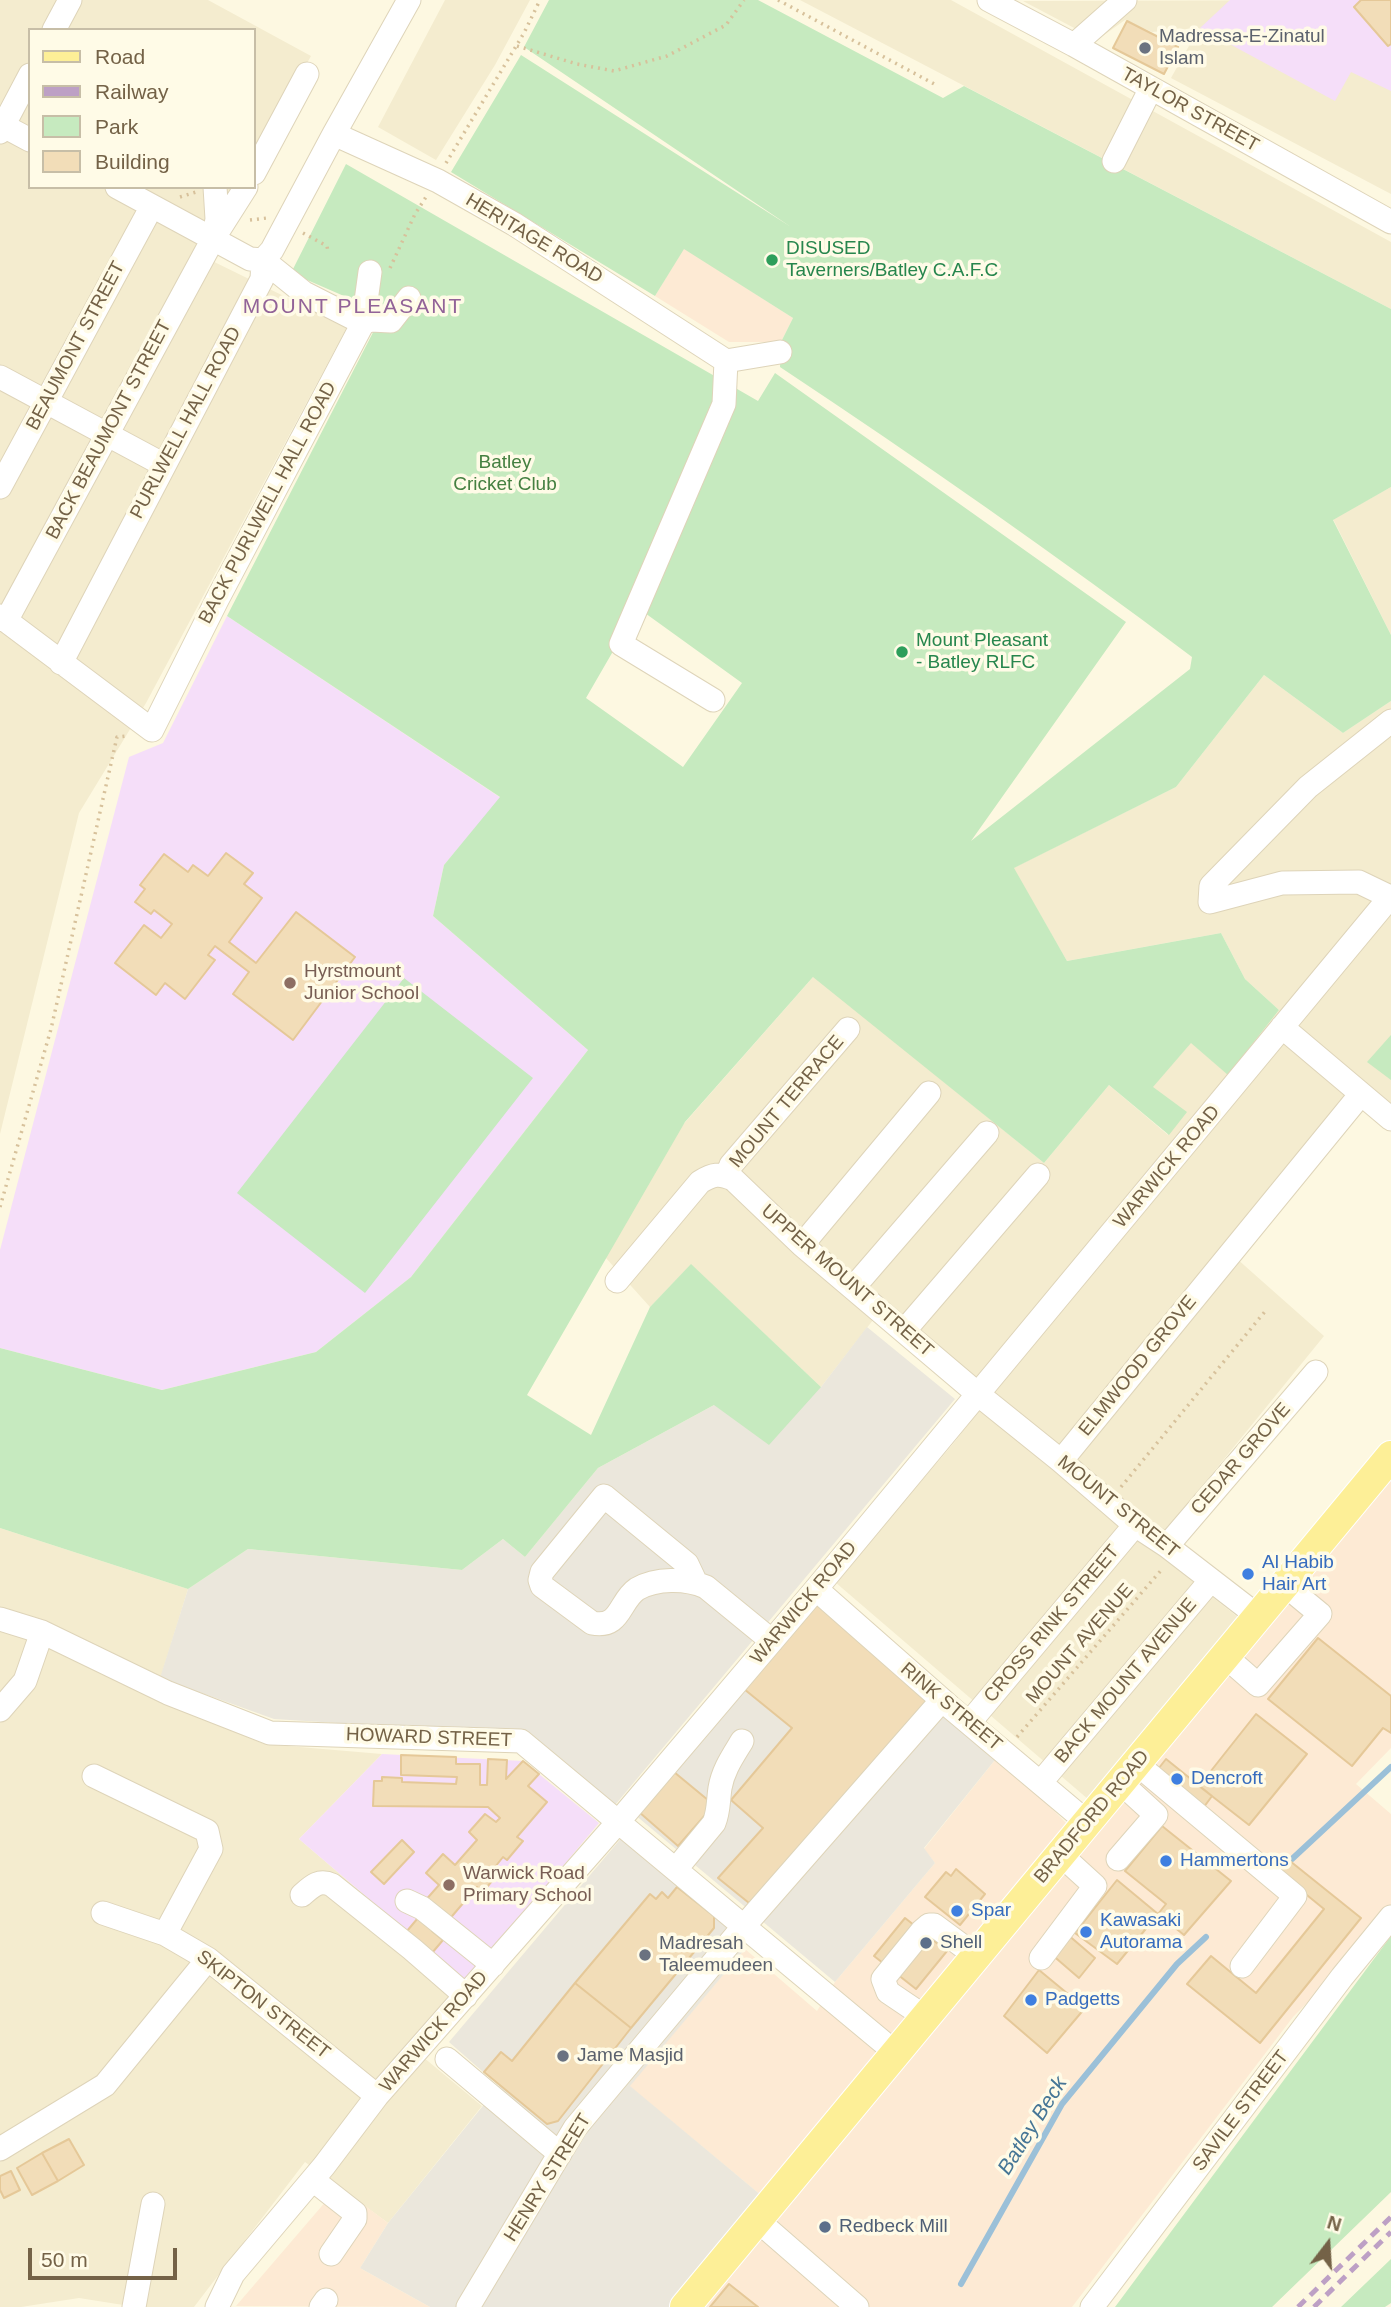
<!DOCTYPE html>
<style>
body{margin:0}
#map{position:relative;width:1391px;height:2307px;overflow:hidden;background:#fdf8e1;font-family:Helvetica,sans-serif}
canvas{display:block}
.legend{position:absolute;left:28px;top:28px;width:228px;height:161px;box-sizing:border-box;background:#fffbe7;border:2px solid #c7bea7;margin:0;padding:9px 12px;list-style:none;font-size:21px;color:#746247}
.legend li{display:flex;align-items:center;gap:14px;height:35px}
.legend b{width:35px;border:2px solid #c7bea7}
.north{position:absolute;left:1293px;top:2209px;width:70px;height:70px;-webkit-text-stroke:5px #fffbe7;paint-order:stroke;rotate:17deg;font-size:19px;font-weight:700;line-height:28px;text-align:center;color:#746247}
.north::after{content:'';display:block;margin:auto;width:24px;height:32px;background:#746247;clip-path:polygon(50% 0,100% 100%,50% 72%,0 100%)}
.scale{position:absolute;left:28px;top:2248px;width:149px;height:32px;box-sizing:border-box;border:4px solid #746247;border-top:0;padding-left:9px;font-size:21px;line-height:24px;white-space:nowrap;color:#746247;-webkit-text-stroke:5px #fffbe7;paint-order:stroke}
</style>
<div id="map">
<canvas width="1391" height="2307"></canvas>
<ul class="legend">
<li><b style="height:9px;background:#fdef97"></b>Road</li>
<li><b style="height:9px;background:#bda0c5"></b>Railway</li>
<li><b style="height:19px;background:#c6eabf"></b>Park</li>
<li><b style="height:19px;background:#f2ddb8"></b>Building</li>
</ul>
<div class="north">N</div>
<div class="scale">50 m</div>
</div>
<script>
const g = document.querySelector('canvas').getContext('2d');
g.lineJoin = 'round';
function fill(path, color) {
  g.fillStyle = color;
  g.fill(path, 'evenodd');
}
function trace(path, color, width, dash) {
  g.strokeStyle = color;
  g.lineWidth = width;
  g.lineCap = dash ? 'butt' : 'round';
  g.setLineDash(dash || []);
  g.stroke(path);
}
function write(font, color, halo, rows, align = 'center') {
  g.font = font + ' Helvetica,sans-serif';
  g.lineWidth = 7;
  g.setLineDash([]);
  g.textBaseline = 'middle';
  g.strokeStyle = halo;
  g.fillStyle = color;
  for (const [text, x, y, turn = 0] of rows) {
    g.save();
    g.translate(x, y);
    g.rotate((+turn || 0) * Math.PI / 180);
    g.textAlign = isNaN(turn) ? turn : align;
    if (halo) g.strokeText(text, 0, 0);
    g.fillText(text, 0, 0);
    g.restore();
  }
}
fill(new Path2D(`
 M0,0H208L311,56L254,158V30H30V187H237L200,255L347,327L146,703L79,813L0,1134Z
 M445,0H530L495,65L436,160L378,127Z
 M800,0H951L1391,242V309Z
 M1391,0V194L1171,78L1199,28L1152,32L1125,20L1097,40L1023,1Z
 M1391,487V635L1333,519Z
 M1264,675L1343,733L1391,701V1114L1362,1091L1227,1250L1324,1336L1151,1549L1239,1618L1089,1800L835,1582L953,1444L993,1392L887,1302L821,1387L691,1265L650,1307L605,1257L681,1127L814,976L1044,1163L1109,1085L1168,1135L1152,1087L1191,1042L1228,1074L1279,1010L1245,979L1221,933L1067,961L1013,868L1176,787Z
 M0,1528L188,1589L154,1699L264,1744L382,1754L299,1839L466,1982L411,2047L482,2106L388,2223L305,2162L194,2307H136L79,2298L21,2307H0Z`), '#f4eccf');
fill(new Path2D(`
 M684,248L793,318L781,342H729L655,296Z
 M1391,1456V1748L1356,1784L1391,1814V1918L1293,2017L1072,2307H684Z
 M999,1755L1069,1826L762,2196L629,2086L745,1949L817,2011L835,1982L935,1863L924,1849Z
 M339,2186L388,2223L360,2268L430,2307L236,2306Z`), '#fdead4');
fill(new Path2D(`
 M867,1327L955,1399L615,1805L529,1735L274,1719L160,1678L188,1589L248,1549L462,1570L503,1539L525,1557L598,1468L714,1405L821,1387Z
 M813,1603L999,1755L924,1848L935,1863L835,1982L634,1814Z
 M623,1836L724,1921L745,1949L630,2086L762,2196L669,2307H430L360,2268L388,2223L499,2086L449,2042Z`), '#ebe7dc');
fill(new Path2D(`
 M1230,0H1391V91L1351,72L1335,101L1200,28Z
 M227,616L501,798L444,865L433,916L588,1050L411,1277L316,1352L162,1390L0,1348V1250L129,757L163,743Z
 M382,1754L523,1761L599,1823L466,1982L299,1839Z`), '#f5def9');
fill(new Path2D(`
 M549,0H758L943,98L964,86L1391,309V487L1333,520L1391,635V701L1343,733L1264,675L1176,787L1014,868L1067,961L1221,933L1245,979L1279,1010L1228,1075L1191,1043L1153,1087L1187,1112L1169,1135L1109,1085L1044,1163L813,977L685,1122L527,1395L591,1435L650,1307L691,1264L821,1387L769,1445L714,1405L598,1468L525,1557L503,1539L462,1570L248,1549L188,1589L0,1528V1348L162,1390L316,1352L411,1277L588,1050L433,916L444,865L500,797L227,616L383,313L291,273L346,164L758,401L775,373L1126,622L971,841L1190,669L1192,657C1058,556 920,460 780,367L781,342L793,318L684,249L655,296L451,172L521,55L791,227L524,47ZM638,608L742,683L683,767L586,698Z
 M404,978L533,1078L365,1293L237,1193Z
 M1391,1035V1080L1367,1062Z
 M1391,1936V2192L1272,2307H1115Z
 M1391,2259V2303L1385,2307H1341Z`), '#c6eabf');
trace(new Path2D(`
 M1292,1859L1391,1767
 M961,2284L1062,2104L1177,1964L1206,1937`), '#9bc0d8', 6);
const building = new Path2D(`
 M1361,0H1391V44L1388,46L1354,7Z
 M1127,21L1178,47L1164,74L1113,48Z
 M226,853L253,873L244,884L262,898L229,942L256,963L296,912L355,957L293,1040L233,994L249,972L215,946L208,955L215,960L185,999L165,983L156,995L115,963L144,925L161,938L172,924L154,910L151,914L135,902L145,889L140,885L164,854L188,872L193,865L208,876Z
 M818,1602L930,1698L754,1907L718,1878L763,1828L731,1800L792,1728L744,1689Z
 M1318,1638L1391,1696V1733L1383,1728L1352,1766L1268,1699Z
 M1256,1714L1307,1754L1249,1825L1199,1786Z
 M401,1755L456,1757V1764H480V1785H487L488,1759L507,1760L506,1779L523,1761L539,1774L528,1786L547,1802L517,1837L523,1841L507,1860L503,1857L495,1867L500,1871L483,1892L477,1887L447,1922L424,1902L439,1885L426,1873L443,1854L455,1865L477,1840L469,1832L485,1814L496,1822L500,1818L488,1807L373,1806L374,1781H382V1777L402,1778V1782L456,1784L457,1777L401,1775Z
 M1166,1759L1212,1796L1201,1811L1155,1773Z
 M674,1772L714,1805L678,1846L639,1812Z
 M1162,1826L1231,1881L1184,1935L1158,1914L1166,1904L1125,1871Z
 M402,1840L414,1852L384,1884L371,1872Z
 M1285,1857L1361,1918L1260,2043L1187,1984L1211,1956L1256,1993L1324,1909L1275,1869Z
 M956,1869L985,1894L960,1925L925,1897L946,1872L951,1876Z
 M1117,1880L1158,1914L1117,1964L1075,1933Z
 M677,1887L714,1916V1928L631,2028L575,1983L650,1894L656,1899L662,1892L668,1898Z
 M423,1912L437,1924L432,1931L443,1940L432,1953L407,1931Z
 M905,1918L947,1951L916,1989L874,1956Z
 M1067,1934L1095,1958L1079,1978L1050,1953Z
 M1039,1970L1085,2008L1047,2053L1004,2016Z
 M575,1983L631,2028L558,2121L547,2124L484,2072L501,2052L512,2061Z
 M69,2139L84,2165L58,2181L42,2153Z
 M42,2153L58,2181L32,2195L17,2168Z
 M11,2171L20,2190L4,2198L0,2190V2176Z
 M729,2284L758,2307H710Z`);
fill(building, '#f2ddb8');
trace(building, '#e5c898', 2);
const minor = new Path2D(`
 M989,0L1074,45L1391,222
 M54,30L70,0
 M1074,45L1125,0
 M0,124L30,140
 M0,132L30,75
 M334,134L438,181L514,224L726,361
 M1114,161L1151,88
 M254,173L307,74
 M117,187L250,259L263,260
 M214,236L217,219L215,187
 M263,260L304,293L363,323L371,320L391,321L409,298
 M726,361L780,352
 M0,377L164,465
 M0,487L152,206
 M0,616L152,730L217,600L363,323L370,272
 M6,621L213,239L246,187
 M61,663L262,279L263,260L272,250L334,134L409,0
 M713,700L621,644L724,404L726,361
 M1390,897L1359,882L1282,883L1210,902L1211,886L1308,787L1391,721
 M1282,1027L1391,1119
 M727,1176L731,1165L848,1029
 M802,1245L929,1093
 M617,1281L700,1182C713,1174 719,1173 733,1179L802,1245L979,1395L1061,1461L1135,1525L1167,1546L1259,1617
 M853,1288L987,1133
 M904,1331L1038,1175
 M1061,1461L1361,1094
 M1167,1546L1316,1372
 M696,1583L687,1564L604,1496L542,1572L540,1580L542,1586L592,1623C621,1629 619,1601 637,1589C656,1578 686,1578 706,1587L772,1641
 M816,1589L950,1707L1088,1823
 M0,1619L42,1632L168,1693L270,1733L521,1741L896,2053
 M1226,1657L1258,1685L1320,1614L1285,1585
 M0,1710L25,1681L42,1632
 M969,1723L1135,1525
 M1137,1764L1295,1896L1242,1966
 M94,1776L207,1831L211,1849L165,1934
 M1041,1782L1211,1580
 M1118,1859L1156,1815L1121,1783
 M676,1869L714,1823C719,1811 718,1801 720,1788C723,1770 733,1756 742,1741
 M302,1895C312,1886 319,1879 332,1885L412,1949L466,1996
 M407,1901L422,1908L493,1965
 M103,1913L165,1934L208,1959L377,2096
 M1041,1958L1095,1886L1061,1855
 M925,2017L888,1992L883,1979L922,1931L929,1925H934L976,1956
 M447,2059L560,2154
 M0,2149L105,2085L208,1959
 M313,2180L355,2213V2219L331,2254
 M757,2220L857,2307
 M134,2307L153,2204
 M217,2307L233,2274L324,2166L377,2096L619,1821L816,1589L1391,896
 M321,2307L326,2300
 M468,2307L575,2128L744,1926L942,1700
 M1092,2307L1342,1977L1391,1917`);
const major = new Path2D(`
 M685,2307L1391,1456`);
trace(minor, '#ded4b9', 25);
trace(major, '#fff', 32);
trace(new Path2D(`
 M778,0L938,86
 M517,46L577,64L614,71L667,56L726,25L744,0
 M446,163L524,33L540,0
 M180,197L196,192
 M250,220L267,218
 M303,233L327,246L328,252
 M390,268L415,214L426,197
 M0,1207L51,1029L117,737L126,736
 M1121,1487L1267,1309
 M1017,1737L1163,1568`), '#d7c19b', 3.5, [2, 5]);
trace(minor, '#fff', 23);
trace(major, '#fdef97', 30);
trace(new Path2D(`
 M1298,2307L1391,2217
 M1314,2307L1391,2232`), '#bda0c5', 5, [10, 7]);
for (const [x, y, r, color] of [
 [1145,48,7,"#6b7280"],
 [772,260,7,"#2e9e5b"],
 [902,652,7,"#2e9e5b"],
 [290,983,7,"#8d6e63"],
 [1248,1574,7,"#3f7fe0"],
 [1177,1779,7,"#3f7fe0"],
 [1166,1861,7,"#3f7fe0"],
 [449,1885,7,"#8d6e63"],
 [957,1911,7,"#3f7fe0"],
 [1086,1932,7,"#3f7fe0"],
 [926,1943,7,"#5c6f8a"],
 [645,1955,7,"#6b7280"],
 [1031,2000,7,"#3f7fe0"],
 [563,2056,7,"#6b7280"],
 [825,2227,7,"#5c6f8a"]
]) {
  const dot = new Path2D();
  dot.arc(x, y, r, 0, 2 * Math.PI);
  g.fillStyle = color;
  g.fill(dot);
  trace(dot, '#fffbe7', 2.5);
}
write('19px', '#5b616d', '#fffbe7', [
 ["Madressa-E-Zinatul",1159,37],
 ["Islam",1159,59],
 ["Madresah",659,1944],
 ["Taleemudeen",659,1966],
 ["Jame Masjid",577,2056]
], 'left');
write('19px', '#746247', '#fffbe7', [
 ["TAYLOR STREET",1190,110,29],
 ["HERITAGE ROAD",534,239,31],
 ["BEAUMONT STREET",76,346,-62],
 ["PURLWELL HALL ROAD",186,423,-62],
 ["BACK BEAUMONT STREET",109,430,-62],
 ["BACK PURLWELL HALL ROAD",268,503,-62],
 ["MOUNT TERRACE",787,1102,-50],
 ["WARWICK ROAD",1167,1167,-50],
 ["UPPER MOUNT STREET",847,1281,41],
 ["ELMWOOD GROVE",1138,1366,-51],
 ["CEDAR GROVE",1241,1459,-49],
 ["MOUNT STREET",1118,1507,39],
 ["WARWICK ROAD",804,1603,-50],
 ["CROSS RINK STREET",1052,1624,-50],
 ["MOUNT AVENUE",1080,1644,-49],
 ["BACK MOUNT AVENUE",1126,1681,-50],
 ["RINK STREET",951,1707,40],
 ["HOWARD STREET",429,1738,2],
 ["BRADFORD ROAD",1092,1817,-50],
 ["SKIPTON STREET",263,2005,38],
 ["WARWICK ROAD",434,2032,-49],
 ["SAVILE STREET",1241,2111,-53],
 ["HENRY STREET",548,2178,-58]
]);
write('19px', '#27864d', '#fffbe7', [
 ["DISUSED",786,249],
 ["Taverners/Batley C.A.F.C",786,271],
 ["Mount Pleasant",916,641],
 ["- Batley RLFC",916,663]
], 'left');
write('19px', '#458041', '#fffbe7', [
 ["Batley",505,463],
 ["Cricket Club",505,485]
]);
write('19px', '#785e54', '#fffbe7', [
 ["Hyrstmount",304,972],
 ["Junior School",304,994],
 ["Warwick Road",463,1874],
 ["Primary School",463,1896]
], 'left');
write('19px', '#366cbe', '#fffbe7', [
 ["Al Habib",1262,1563],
 ["Hair Art",1262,1585],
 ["Dencroft",1191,1779],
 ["Hammertons",1180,1861],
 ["Spar",971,1911],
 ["Kawasaki",1100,1921],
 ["Autorama",1100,1943],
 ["Padgetts",1045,2000]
], 'left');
write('19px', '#4e5e75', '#fffbe7', [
 ["Shell",940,1943],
 ["Redbeck Mill",839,2227]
], 'left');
g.letterSpacing = '2px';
write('21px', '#926398', '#fffbe7', [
 ["MOUNT PLEASANT",353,307]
]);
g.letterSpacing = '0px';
write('italic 21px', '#467696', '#fffbe7', [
 ["Batley Beck",1033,2126,-58]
]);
</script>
